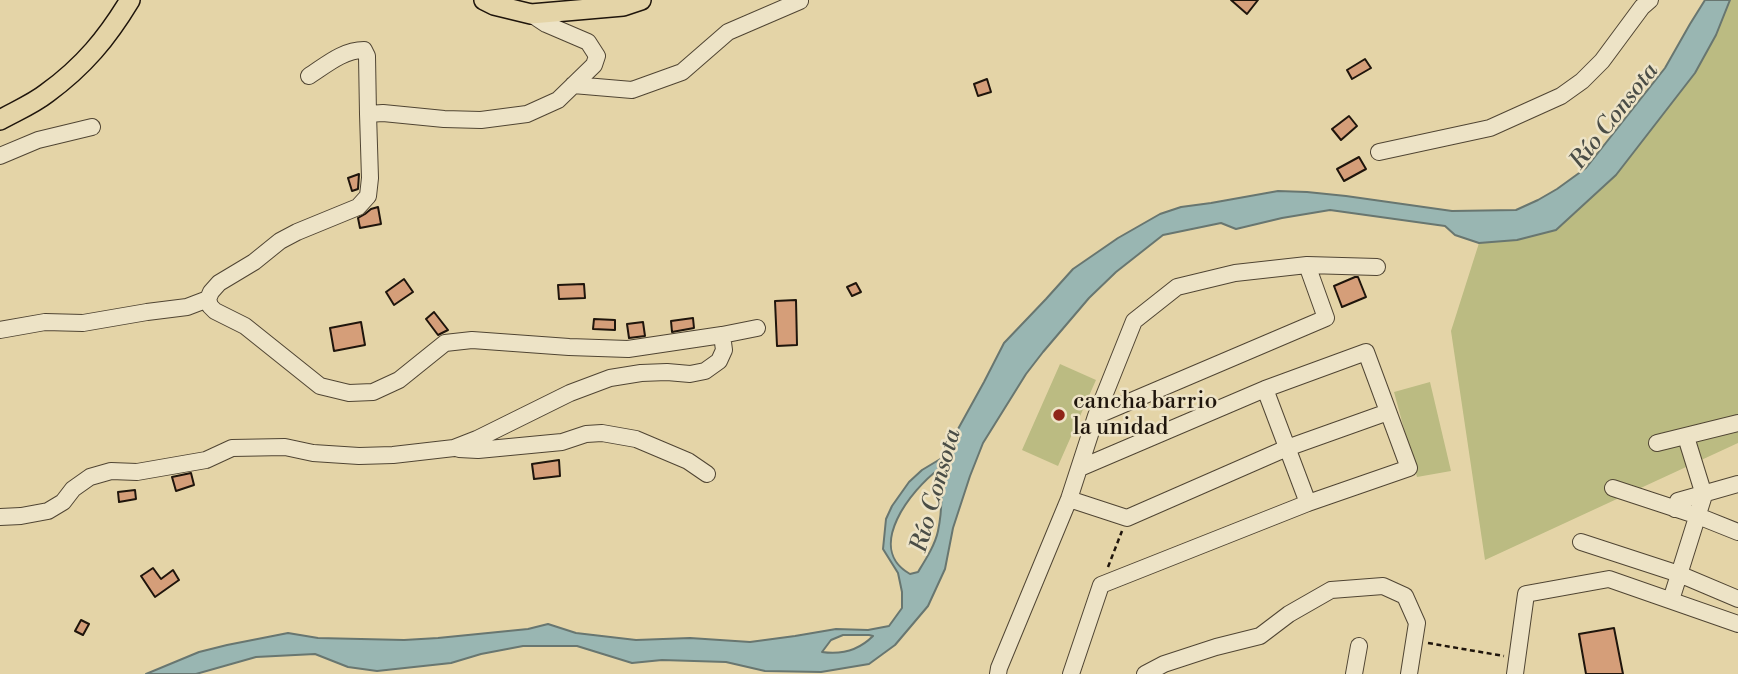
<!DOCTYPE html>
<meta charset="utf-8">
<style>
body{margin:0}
canvas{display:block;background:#e4d4a7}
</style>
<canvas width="1738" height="674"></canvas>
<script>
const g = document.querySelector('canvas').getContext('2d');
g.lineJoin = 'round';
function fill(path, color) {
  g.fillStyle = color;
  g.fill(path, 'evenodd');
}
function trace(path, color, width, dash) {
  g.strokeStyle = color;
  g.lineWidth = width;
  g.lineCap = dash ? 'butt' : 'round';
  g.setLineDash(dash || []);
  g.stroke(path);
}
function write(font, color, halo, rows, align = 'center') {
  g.font = font + ' "Libre Bodoni",serif';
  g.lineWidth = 5;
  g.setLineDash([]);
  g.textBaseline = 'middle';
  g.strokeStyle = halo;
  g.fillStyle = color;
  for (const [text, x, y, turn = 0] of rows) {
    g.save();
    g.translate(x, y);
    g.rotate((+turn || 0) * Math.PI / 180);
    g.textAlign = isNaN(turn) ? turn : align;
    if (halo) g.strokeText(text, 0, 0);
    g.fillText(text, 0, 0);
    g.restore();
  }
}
fill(new Path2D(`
 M1730,0H1738V443L1485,560L1451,331L1479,243L1576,212L1716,35Z
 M1060,364L1096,380L1058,466L1022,450Z
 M1430,382L1451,471L1417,477L1394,392Z`), '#bbbb82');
const water = new Path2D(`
 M1705,0H1730L1716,35L1695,73L1616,175L1556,230L1517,240L1479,243L1455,235L1445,226L1330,210L1282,218L1236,229L1221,223L1163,235L1116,272L1089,298L1043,352L1026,374L983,443L970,476L953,528L945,569L928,606L895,645L869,664L821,672L765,671L726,662L662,660L632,663L577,646H523L481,654L451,663L377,671L348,667L315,654L256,657L196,674H146L199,652L227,645L288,633L318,638L404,640L438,638L528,629L548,624L576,633L636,640L690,638L750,642L795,636L836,629L868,630L889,626L902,608V592L898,573L883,549L886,519L892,506L909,482L922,470L942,458L984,382L1004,343L1046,299L1073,269L1118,238L1160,214L1181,207L1211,203L1278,191L1307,192L1346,196L1452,211L1516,210L1538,200L1557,189L1586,168L1665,68L1690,24ZM939,469C942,488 942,512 938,531C935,545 926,559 918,572L910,574C864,548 912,489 939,469ZM843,635H869L873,636C859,650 842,655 822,652L831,640Z`);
fill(water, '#99b6b2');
trace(water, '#687670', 2);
const building = new Path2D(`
 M1231,0H1258L1247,14Z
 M1365,59L1371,68L1352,79L1347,70Z
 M987,79L991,92L978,96L974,84Z
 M1349,116L1357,126L1341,140L1332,129Z
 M1359,157L1366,169L1344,181L1337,169Z
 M359,174L358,189L352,191L348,178Z
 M378,207L381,224L360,228L358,218L365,214L371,209Z
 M1355,277H1358L1366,297L1342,307L1334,286Z
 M404,279L413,292L394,305L386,292Z
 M856,283L861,292L852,296L847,287Z
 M584,284L585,298L559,299L558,285Z
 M796,300L797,345L777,346L775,301Z
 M434,312L448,330L438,335L426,319Z
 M693,318L694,328L672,332L671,321Z
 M594,319L615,320V330L593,329Z
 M361,322L365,345L334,351L330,328Z
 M643,322L645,336L629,338L627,324Z
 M559,460L560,476L534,479L532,464Z
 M191,473L194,485L176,491L172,477Z
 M135,490L136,499L119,502L118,492Z
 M153,568L161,579L173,570L179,580L155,597L141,576Z
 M81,620L89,624L83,635L75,631Z
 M1614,628L1623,674H1586L1579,634Z`);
fill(building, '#d59e79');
trace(building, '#1f150c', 2);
const minor = new Path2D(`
 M531,14L546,24L588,42L597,56L594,65L558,100L527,114L481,120L444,119L383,113L368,114L370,178L368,196L358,207L297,232L280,241L254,262L219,283L211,292L208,299L210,306L215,311L245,326L320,386L349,393L373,392L399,380L445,343L472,340L569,347L628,349L722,335L757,328
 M309,76C326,65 343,50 364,50L367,56L368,114
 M573,85L632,90L682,72L728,32L800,1
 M1379,152L1490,128L1561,96L1582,81L1602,61L1642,7L1650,0
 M0,156L38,140L92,127
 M0,330L45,322L83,323L147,312L187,307L208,299
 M1265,389L1308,503
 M1096,416L1326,318L1307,265
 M1657,443L1738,423
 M459,449L478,450L562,442L586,434L602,433L636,439L688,461L707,474
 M1613,488L1698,516L1738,532
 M1069,499L1127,518L1287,448L1388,412
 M1675,509L1678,501L1738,484
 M0,517L21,516L48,511L63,502L73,489L90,477L111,471L137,472L206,460L232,448L285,447L313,453L359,456L393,455L454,448L477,439L570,393L610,378L641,373L667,372L690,374L705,371L719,361L724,350L722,335
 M1581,542L1679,574L1738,599
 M1671,600L1704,495L1686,437
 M998,674L999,668L1069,499L1096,416L1134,321L1177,287L1235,273L1307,265L1377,267
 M1071,674L1101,585L1308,503L1409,468L1366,352L1265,389L1080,468
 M1145,674L1164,664L1216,647L1260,636L1289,614L1331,590L1383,586L1405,596L1417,623L1409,674
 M1354,674L1359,646
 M1515,674L1526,594L1609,579L1738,624`);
const major = new Path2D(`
 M484,0L494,5L531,14L623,6L641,0
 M0,120C16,111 33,104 47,93C84,66 107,38 130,0`);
trace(minor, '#504533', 18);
trace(major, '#1f150c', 22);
trace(new Path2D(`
 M1108,567L1122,531
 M1428,643L1504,656`), '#1f150c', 2.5, [5, 3.5]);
trace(minor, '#ede3c6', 16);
trace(major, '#e4d4a7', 19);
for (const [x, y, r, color] of [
 [1059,415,7,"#8f2418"]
]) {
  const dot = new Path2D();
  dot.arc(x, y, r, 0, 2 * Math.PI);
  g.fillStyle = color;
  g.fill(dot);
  trace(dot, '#ede3c6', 2.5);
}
write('23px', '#1f150c', '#ede3c6', [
 ["cancha barrio",1073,402],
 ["la unidad",1073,428]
], 'left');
write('italic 24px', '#4a4d46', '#ede3c6', [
 ["Río Consota",1615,117,-52],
 ["Río Consota",937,491,-74]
]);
</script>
